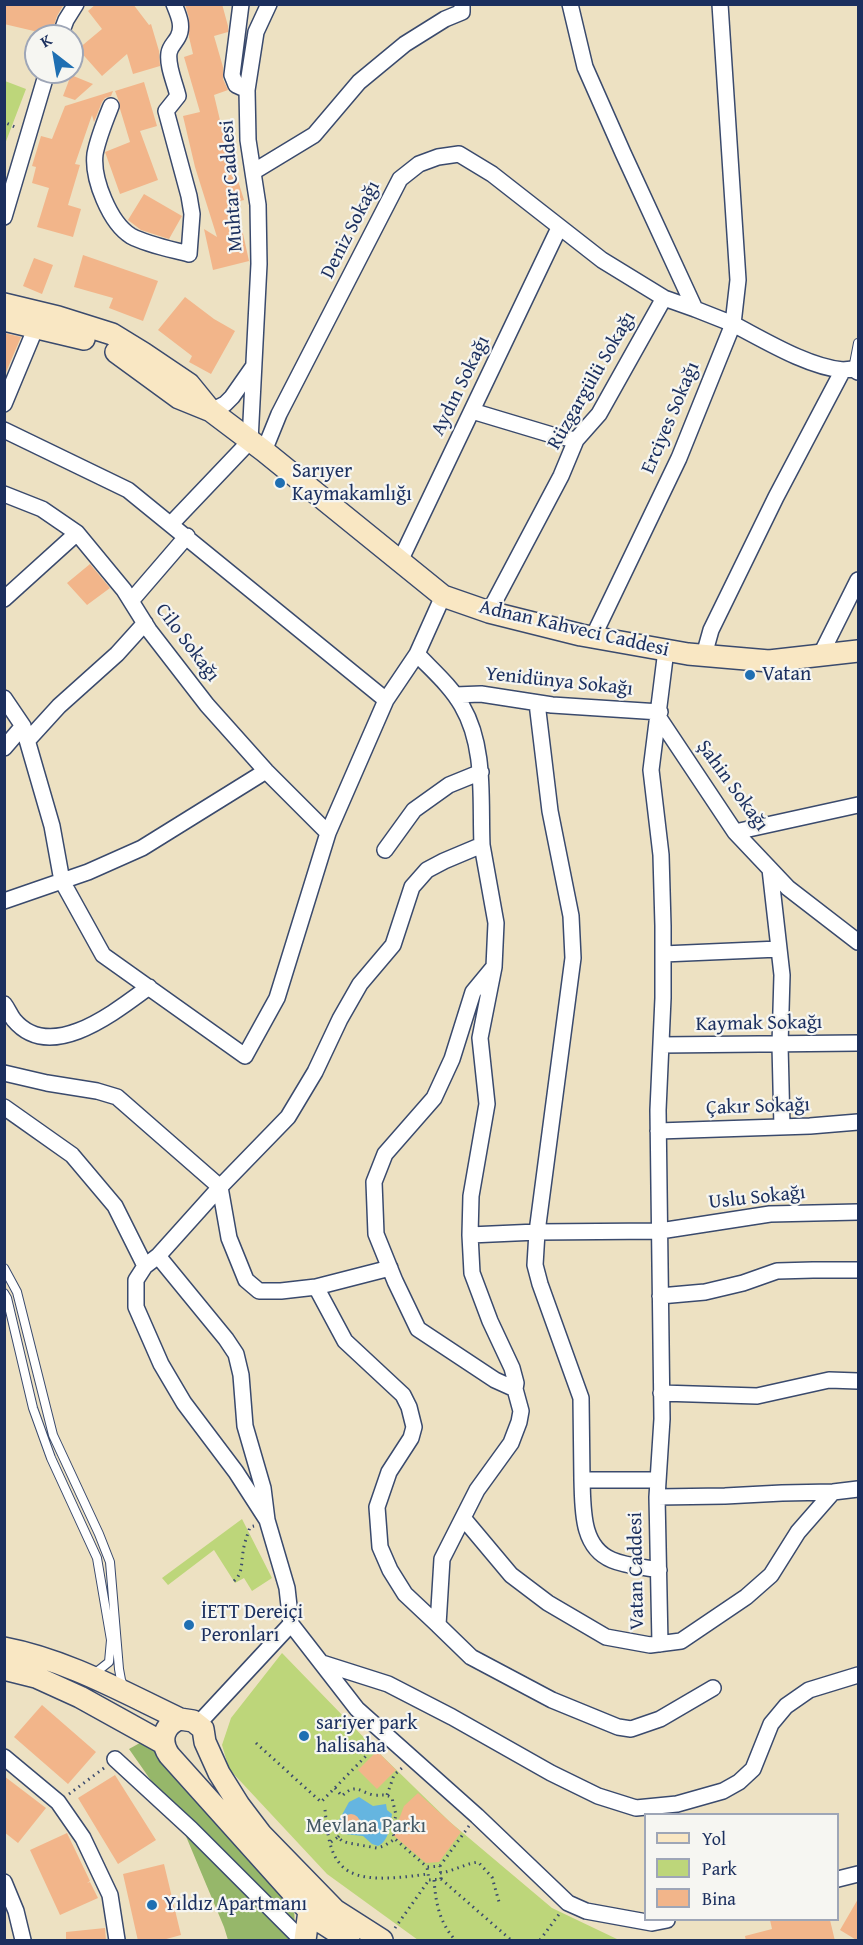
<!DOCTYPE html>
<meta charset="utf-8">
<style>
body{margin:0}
#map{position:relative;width:863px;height:1945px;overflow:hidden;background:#ede1c2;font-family:"Gentium Book Plus",serif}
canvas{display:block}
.frame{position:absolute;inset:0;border:6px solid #1b2f5e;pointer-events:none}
.legend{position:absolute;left:644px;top:1813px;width:195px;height:108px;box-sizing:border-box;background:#f6f6f2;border:2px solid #9ea6b7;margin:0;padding:8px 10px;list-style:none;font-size:18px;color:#1b2f5e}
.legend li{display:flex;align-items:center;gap:12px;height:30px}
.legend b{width:30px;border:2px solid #9ea6b7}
.north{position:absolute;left:24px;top:24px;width:60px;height:60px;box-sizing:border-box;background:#f6f6f2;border:2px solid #9ea6b7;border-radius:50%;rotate:329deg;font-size:16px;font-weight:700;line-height:24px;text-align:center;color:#1b2f5e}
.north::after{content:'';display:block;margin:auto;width:21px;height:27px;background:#1f6fb2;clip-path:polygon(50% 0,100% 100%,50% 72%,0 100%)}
</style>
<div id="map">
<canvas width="863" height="1945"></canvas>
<div class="frame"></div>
<ul class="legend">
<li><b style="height:8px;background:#f9e7c3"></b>Yol</li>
<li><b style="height:16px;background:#bdd67a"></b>Park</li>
<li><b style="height:16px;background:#f2b58a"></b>Bina</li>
</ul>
<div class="north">K</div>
</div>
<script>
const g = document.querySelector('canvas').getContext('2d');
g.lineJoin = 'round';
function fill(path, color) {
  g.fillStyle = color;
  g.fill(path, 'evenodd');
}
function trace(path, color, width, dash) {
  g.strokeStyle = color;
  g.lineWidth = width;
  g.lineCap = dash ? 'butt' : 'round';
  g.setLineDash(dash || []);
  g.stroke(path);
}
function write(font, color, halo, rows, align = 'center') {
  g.font = font + ' "Gentium Book Plus",serif';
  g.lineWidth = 4.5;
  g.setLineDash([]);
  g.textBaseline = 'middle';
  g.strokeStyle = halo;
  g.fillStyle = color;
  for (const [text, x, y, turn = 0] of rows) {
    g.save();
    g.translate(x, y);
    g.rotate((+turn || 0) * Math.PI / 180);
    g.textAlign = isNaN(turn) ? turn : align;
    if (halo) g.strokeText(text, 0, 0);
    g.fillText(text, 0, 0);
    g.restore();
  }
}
fill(new Path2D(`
 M5,81L26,89L5,144Z
 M242,1519L272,1578L252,1591L244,1578L235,1583L214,1550L168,1585L162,1578Z
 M282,1653L377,1751L450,1822L552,1908L619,1940H418L327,1874L229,1769L222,1745L231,1718Z`), '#bdd67a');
fill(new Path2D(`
 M147,1739L294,1899L295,1940H228L224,1927L180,1822L129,1749Z`), '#96b76a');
fill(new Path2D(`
 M359,1797L373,1806L386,1804L387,1810L392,1814C390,1826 389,1841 378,1846L372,1844L363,1836L344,1834L340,1828L338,1822L349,1802Z`), '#65b5e0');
fill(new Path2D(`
 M4,4H64L57,16L51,35L4,24Z
 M96,4H133L149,25L151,24L159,51L160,66L133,74L127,54L102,76L78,49L102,29L88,11Z
 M185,4H222L228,26V32L214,36L223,67V79L228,90L214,95L229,158H231L244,200L236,202L249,261L213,270L204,229L217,237L195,167L183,116L200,112L184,57L193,54L189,37V18Z
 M71,75L93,84L75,100L63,96Z
 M144,82L157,126L140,131L158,180L120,194L105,152L130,142L120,109V104L115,91Z
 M113,91L111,96L105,98L102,102L94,122L92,115L75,164L80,165L68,205L81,209L73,237L37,227L49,188L32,183L36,167L32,166L41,136L52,139L65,106Z
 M144,194L182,216L169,239L141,230L128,220Z
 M83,255L158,281L143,321L109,308L113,298L74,287Z
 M34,258L53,265L42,294L23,286Z
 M185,297L214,319L235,331L211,374L189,362L192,356L158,330Z
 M4,333L21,337L4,377Z
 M90,564L110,588L87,605L67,583Z
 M42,1705L96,1752L68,1784L14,1737Z
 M377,1751L396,1770L377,1789L358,1770Z
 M115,1775L156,1840L118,1864L78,1798Z
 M4,1776L46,1808L18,1843L4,1832Z
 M418,1793L461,1832L439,1862L426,1863L393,1835L404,1806Z
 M342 1823a9 9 0 1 1 18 0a9 9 0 1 1-18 0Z
 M67,1833L90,1881L87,1883L90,1882L98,1898L60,1915L30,1850Z
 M164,1864L181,1935L159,1941H138L123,1874Z
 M858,1899V1941L840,1930Z
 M770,1920H830L835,1941H746L745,1936L772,1929Z
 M105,1928L106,1941H66V1932Z`), '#f2b58a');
const lane = new Path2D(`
 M853,369L858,343
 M4,1268L17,1292L53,1435L99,1534L110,1562L119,1669L121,1680L124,1688
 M4,1293L7,1298L33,1408L51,1458L97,1558L111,1640L109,1662L94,1674`);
const street = new Path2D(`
 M241,4L232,75L236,85L247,90
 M570,4L585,67L623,153L695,309L733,324L738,280L720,4
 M60,36L66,20L76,4
 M111,106C105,121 98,138 95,154C92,179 110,223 131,236C148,245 170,249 189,254L192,214L189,196L166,111L178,96C175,83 167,66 169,53C170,46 175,43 178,37C184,26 178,14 174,4
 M253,172L314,135L359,82L405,44L445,19L462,12V4
 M4,217L47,72
 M4,404L36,327
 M211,411L225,404L232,397L253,367
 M472,411L552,435L576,440
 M4,430L128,490L386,700L417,654C432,670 451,686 462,706C486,747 480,799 482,845L444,861L427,870L412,887L393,945L360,984L340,1019L315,1072L288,1117L220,1187L158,1256L145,1266L136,1280V1307L161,1364L184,1403L236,1472L267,1520
 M264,451L279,414L400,179L419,164L438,157L459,154L492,174L602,260L664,298L695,309
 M4,494L42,509L77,533L124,590L149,630L207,705L266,771L328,833
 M171,524L250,441L259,264L258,205L248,140L247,90L256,32L269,4
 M400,561L559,228
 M4,599L77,533
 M131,601L187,536
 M489,612L561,476L576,440L599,414L664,298
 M593,637L679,458L733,324C764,340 808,367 843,370
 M666,650L651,770L661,855L663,926V998L658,1110L662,1419L657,1497L725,1496L782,1493L833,1492L858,1489
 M417,654L443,596
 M704,655L711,630L776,497L843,370L853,369L858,372
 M820,656L858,580
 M455,695L481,694L552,705L660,712
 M4,698L23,726L52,826L62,881L103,955L245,1056L277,998L328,833L386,700
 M537,703L550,811L571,916L573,958L537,1232L660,1231L770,1214L858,1212
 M659,718L735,832L788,888L858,942
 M28,740L59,706L117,654L145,623
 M4,748L23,726
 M735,832L858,805
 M482,845L496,923L494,967L480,1038L487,1104L471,1196L470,1235L537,1232L535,1265L540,1284L581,1398L582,1480H658
 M385,850L414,810L449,785L481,772
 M770,869L782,975L780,1045L782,1127
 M4,901L88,872L142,848L266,771
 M663,954L779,949
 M4,1004C8,1009 10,1015 14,1020C51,1064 116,1011 149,987
 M661,1045L858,1043
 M4,1073L47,1083L97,1091L117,1097L220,1187L229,1238L246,1280L259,1291H281L316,1287L345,1341L403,1395L409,1407L414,1427L411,1438L389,1472L377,1507L380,1547L390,1570L405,1594L438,1625
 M4,1107L72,1155L115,1206L145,1266
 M658,1131L810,1126L858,1122
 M470,1235L472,1273L490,1321L512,1368L516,1383L515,1389L495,1380L418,1329L395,1281L376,1234L374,1182L385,1154L434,1098L452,1059L473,992L492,969
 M158,1256L226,1339L236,1354L241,1375L245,1426L263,1488L267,1520L287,1588L291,1624L357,1709L477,1816L568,1903L586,1911L652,1923L667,1920
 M316,1287L390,1268
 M660,1296L705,1292L743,1283L777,1271L813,1270H858
 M515,1389L521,1411L519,1422L511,1443L477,1490L442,1559L438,1625L471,1657L552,1700L618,1727L631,1729L660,1719L713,1688
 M661,1393L757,1396L829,1380L858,1381
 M582,1480C583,1509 581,1547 612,1560C626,1566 644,1567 659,1570
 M657,1497L660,1644
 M464,1519L511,1575L548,1603L606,1637L650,1645L681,1641L746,1597L771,1575L798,1532L833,1492
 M322,1663L388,1684L452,1717L551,1773L598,1796L636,1808L677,1804L723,1791L739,1782L753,1769L771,1724L786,1706L809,1690L858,1675
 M198,1724L291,1624
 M4,1757L58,1802L83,1838L110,1895L117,1940
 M115,1759L191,1829L302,1940
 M838,1879L858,1874
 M4,1882L16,1911L23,1940`);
const secondary = new Path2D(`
 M4,304L58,317L112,334L143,353L189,384L211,411L264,451L443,596L489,612L581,635L688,654L769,661L858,651
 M4,320L84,339
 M116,352L179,398L211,411
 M4,1648C67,1660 123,1692 180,1719L193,1721L203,1729L205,1742L219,1773L239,1805L261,1834L335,1910L382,1940
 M4,1669L36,1677L80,1697L163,1743
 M180,1719C164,1725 159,1740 169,1755L309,1911L324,1924L349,1940
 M305,1940L309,1911L315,1905`);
trace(lane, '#3a4a6d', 10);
trace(street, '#3a4a6d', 18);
trace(secondary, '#3a4a6d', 24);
trace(new Path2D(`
 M4,127L6,123L15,127V128
 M234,1581C243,1573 241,1564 243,1552C244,1544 247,1536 250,1527L254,1526
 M256,1743L321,1802L367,1755
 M335,1788L342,1796C356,1783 358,1791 373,1795C380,1796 385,1793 392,1798L396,1815L392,1831L395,1839L427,1867L440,1866L441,1879L429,1880L427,1867
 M69,1794L104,1768
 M387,1795L394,1775L402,1768
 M325,1810C327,1827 328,1851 341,1865C358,1885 404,1877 428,1874
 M338,1837L345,1830
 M331,1842L338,1837L342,1841L348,1843L377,1848L384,1846L395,1839
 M440,1866L469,1826
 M440,1873C454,1871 464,1864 478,1862L492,1877L499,1902
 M441,1879L511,1940
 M434,1880C436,1904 439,1921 455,1940
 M395,1928L429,1880
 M540,1940L560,1913`), '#3a4a6d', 3, [1.5, 4.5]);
trace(lane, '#fff', 8);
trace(street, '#fff', 15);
trace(secondary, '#f9e7c3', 21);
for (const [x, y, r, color] of [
 [280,483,6,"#1f6fb2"],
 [750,675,6,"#1f6fb2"],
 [189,1625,6,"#1f6fb2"],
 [304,1736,6,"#1f6fb2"],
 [152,1905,6,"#1f6fb2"]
]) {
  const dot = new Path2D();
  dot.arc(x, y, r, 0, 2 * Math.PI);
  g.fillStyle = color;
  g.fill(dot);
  trace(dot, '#f6f6f2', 2);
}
write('20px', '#1b2f5e', '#f6f6f2', [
 ["Muhtar Caddesi",232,186,-94],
 ["Deniz Sokağı",351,230,-63],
 ["Rüzgargülü Sokağı",592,381,-60],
 ["Aydın Sokağı",461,386,-64],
 ["Erciyes Sokağı",671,418,-67],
 ["Adnan Kahveci Caddesi",574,629,13],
 ["Cilo Sokağı",187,643,53],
 ["Yenidünya Sokağı",559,682,6],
 ["Şahin Sokağı",732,786,54],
 ["Kaymak Sokağı",759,1024,-1],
 ["Çakır Sokağı",758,1107,-2],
 ["Uslu Sokağı",757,1198,-6],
 ["Vatan Caddesi",637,1571,-91]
]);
write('20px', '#1b2f5e', '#f6f6f2', [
 ["Sarıyer",292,472],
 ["Kaymakamlığı",292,495],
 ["Vatan",762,675],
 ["İETT Dereiçi",201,1613],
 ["Peronları",201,1636],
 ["sariyer park",316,1724],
 ["halisaha",316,1747],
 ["Yıldız Apartmanı",164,1905]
], 'left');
write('20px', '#445965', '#f6f6f2', [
 ["Mevlana Parkı",366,1827]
]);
</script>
